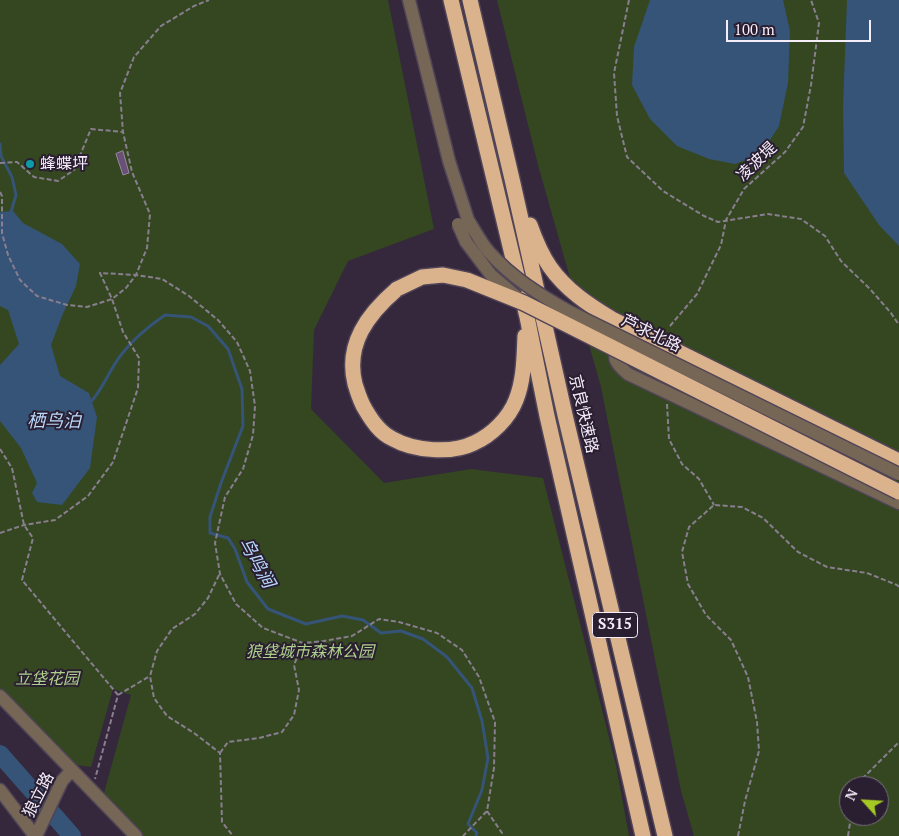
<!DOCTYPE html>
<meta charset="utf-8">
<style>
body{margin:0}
#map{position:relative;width:899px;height:836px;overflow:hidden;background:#35283c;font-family:"PT Serif",serif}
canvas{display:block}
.north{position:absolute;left:839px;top:776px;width:50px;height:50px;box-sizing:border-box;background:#2a1e31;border:1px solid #7b7181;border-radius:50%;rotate:296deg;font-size:14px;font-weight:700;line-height:20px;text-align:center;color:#f5edfa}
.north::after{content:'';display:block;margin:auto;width:18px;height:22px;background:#a5c823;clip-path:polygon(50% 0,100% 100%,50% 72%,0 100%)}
.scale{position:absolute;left:726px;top:20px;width:145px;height:22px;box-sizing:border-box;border:2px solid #f5edfa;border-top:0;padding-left:6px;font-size:15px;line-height:18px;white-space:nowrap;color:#f5edfa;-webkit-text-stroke:4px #2a1e31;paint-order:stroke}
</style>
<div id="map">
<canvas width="899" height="836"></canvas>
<div class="north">N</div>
<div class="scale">100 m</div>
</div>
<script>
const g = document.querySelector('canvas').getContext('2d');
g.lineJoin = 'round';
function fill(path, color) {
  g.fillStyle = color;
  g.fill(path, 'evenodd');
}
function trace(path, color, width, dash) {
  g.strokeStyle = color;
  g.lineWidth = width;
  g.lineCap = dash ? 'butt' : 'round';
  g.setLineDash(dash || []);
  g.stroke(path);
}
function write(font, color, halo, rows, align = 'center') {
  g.font = font + ' "PT Serif","Noto Sans SC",serif';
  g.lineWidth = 4;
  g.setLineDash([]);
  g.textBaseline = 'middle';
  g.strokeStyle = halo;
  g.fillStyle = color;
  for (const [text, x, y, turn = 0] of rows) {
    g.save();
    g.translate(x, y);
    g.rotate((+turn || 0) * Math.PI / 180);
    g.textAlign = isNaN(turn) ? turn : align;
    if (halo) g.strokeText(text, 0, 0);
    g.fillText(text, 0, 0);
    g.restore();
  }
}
fill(new Path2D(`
 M0,0H388L434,229L348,261L314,330L311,409L384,483L471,469L543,478L616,765L629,836H139L104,793L131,695L113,689L91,767L69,764L0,689Z
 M497,0H899V836H694L681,791L601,387L538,165ZM849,786H879V816H849Z`), '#344720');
fill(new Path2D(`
 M650,0H783L790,31L788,83L779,126L761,154L735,164L709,159L677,146L650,119L632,85L634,47Z
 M847,0H899V246L879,225L844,173L843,106Z
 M13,211L23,223L62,244L80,264L76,286L62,316L51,345L60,376L89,393L97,417L90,468L62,505L37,502L32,493L37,483L21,448L0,421V365L19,344L8,310L0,306V212Z`), '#355477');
trace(new Path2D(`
 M0,144L1,156L12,177L16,195L10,215
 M89,404C103,390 109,370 121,355C133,339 149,326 165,315L191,317L208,326L228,349L242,389L243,426L221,483L210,517V533L228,538L235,549L247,582L268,609L306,624L342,616L363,620L381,633L401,631L423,639L447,657L472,688L482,721L488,758L482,790L468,824L477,833L476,836`), '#355477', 3);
trace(new Path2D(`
 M0,754L72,836`), '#355477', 18);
const building = new Path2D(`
 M123,151L129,173L123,175L116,154Z`);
fill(building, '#695077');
trace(building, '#9788a0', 1);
const minor = new Path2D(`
 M409,0L449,161L468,220
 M620,342C611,358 615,363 628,374L899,503
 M0,696L136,836
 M0,790L35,836
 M36,836L62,781L72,770`);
const highway = new Path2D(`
 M451,0L527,317L547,416L643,836
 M470,0L512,179L565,415L665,836
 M530,225C535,239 541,254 550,267C566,290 589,305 612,319L899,461
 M397,289C368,314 345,344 355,384C358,393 360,401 365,409C372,421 380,433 393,439C414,451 452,454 474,443C492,435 509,418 516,400C524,380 524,358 525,336`);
trace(minor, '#504457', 15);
trace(highway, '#504457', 18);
trace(new Path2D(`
 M629,0L614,73L617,116L627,157L663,191L704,216L718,222L768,214L801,219L825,236L841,261L870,289L891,313L899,325
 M0,163L17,162L34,177L58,181L74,170L91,129L123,132
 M0,192L2,196V233L8,255L20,280L37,296L67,305L87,307L112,299L126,288L136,275L147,248L150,214L132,172L123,132L120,93L134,57L161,26L194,6L209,0
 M670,326L697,294L721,245L726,220L744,189L785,152L803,127L811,85L819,23L811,0
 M667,404L669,439L682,464L699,479L714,505
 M0,449L12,468L24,525L33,538L22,580L118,695L95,779
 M0,533L24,525L55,520L88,496L113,462L138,388L139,358L123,332L112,299L100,273L136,275L162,279L189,296L218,320L237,342L250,371L255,406L253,435L243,469L225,497L215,543L220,574L236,604L263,628L303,643L324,641L352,636L379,619L399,622L437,633L462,650L479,677L495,722L494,768L487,811L463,836
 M219,575L208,598L195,614L172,629L157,651L150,676L154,698L167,716L194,733L220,753L222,822L233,836
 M118,695L150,676
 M220,753L228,742L259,738L282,732L294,715L299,690L294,665L303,643
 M860,786L863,778L899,742
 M487,811L502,833V836
 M738,836L745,801L759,751L757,722L748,677L731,640L706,615L688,584L682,552L689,527L714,505L742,507L763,518L798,552L827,567L867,573L897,585L899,587
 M848,836L851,816`), '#897e8f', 2, [5, 2.5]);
trace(minor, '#766656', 12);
trace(highway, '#dab28c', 15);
const minorBridge = new Path2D(`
 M468,220C475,231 481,243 489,252C512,278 540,295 570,312L899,474
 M458,224L466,242L491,275L517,297`);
const highwayBridge = new Path2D(`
 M397,289L422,277L443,275L467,280L524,303L899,492`);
trace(minorBridge, '#504457', 15, []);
trace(highwayBridge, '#504457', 18, []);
trace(minorBridge, '#766656', 12);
trace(highwayBridge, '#dab28c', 15);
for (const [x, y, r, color] of [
 [30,164,5,"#0f9aa8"]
]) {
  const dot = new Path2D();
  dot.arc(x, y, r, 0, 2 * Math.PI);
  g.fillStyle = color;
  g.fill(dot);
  trace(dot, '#2a1e31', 2);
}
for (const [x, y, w] of [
 [615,625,45]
]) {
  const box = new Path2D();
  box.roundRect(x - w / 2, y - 12.5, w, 25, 4);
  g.fillStyle = '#2a1e31';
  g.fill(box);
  trace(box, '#f5edfa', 1);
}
write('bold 15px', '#f5edfa', null, [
 ["S315",615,625]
]);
write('16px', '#f5edfa', '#2a1e31', [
 ["凌波堤",757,162,-44],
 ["芦求北路",651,334,26],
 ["京良快速路",583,414,77],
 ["狼立路",39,795,-63]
]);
write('16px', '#f5edfa', '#2a1e31', [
 ["蜂蝶坪",40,164]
], 'left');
write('italic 16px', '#add08b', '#2a1e31', [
 ["狼垡城市森林公园",310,652],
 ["立垡花园",47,679]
]);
write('italic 18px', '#b9d8fc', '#2a1e31', [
 ["栖鸟泊",54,422],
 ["鸟鸣涧",256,563,61]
]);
</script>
